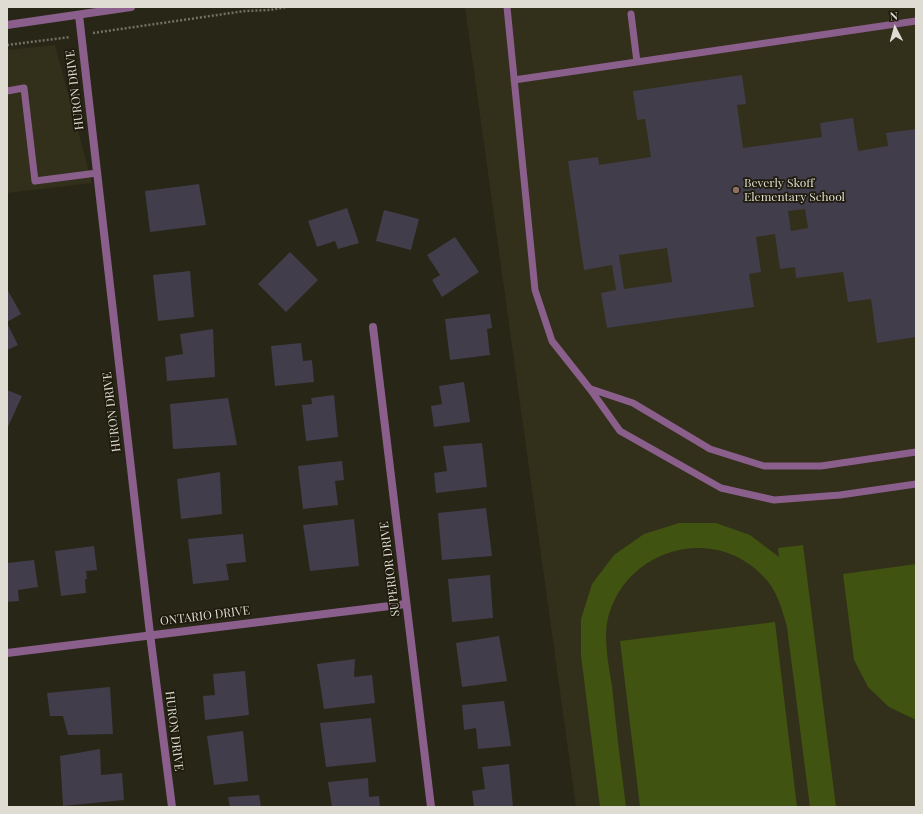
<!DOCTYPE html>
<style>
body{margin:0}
#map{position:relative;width:923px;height:814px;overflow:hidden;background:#282617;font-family:"Playfair Display",serif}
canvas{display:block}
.frame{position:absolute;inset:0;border:8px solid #dedcd3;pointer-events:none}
.north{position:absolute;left:875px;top:8px;width:40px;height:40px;-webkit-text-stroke:3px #1f1c0e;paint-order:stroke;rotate:354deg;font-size:11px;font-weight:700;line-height:16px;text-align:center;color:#dedcd3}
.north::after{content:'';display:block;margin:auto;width:14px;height:18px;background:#dedcd3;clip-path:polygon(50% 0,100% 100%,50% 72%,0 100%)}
</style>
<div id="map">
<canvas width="923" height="814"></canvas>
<div class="frame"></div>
<div class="north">N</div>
</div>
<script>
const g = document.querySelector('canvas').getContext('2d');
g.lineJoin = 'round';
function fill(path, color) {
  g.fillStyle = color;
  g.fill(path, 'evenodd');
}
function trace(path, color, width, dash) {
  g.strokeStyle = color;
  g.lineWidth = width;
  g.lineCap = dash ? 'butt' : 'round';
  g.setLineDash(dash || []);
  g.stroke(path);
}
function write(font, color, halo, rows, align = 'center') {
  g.font = font + ' "Playfair Display",serif';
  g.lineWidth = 3.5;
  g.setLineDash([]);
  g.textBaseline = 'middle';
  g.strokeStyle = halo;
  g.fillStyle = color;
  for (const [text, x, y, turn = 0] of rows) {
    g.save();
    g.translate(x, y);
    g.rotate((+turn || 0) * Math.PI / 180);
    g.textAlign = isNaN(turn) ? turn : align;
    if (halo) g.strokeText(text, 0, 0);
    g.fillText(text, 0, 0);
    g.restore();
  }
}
fill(new Path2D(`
 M465,7H916V807H576Z
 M55,45L92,183L7,193V50Z`), '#322f1a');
fill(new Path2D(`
 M679,523H716L750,535L779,557L778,548L803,545L836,807H810L787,627C782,609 777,590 763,576C711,522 621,551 607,623C604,643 609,667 612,686C616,727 621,767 626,807H600L581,655V619L592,584L614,555L644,534Z
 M916,564V720L889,707L868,687L854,660L843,574Z
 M775,622L797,807H640L620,641Z`), '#405310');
fill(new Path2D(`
 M742,75L746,104L737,105L743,148L822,137L820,123L853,118L858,151L888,146L886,133L916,129V337L877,343L871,299L848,302L843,272L796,278L795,267L780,269L775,234L756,237L761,272L749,274L754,307L607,328L601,293L616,290L612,265L584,270L568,161L598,157L599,165L651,157L645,119L637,120L633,91ZM805,209L808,228L791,231L788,211ZM667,248L672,282L624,289L619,255Z
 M199,184L206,225L150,232L145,191Z
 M347,208L359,243L338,249L335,241L317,247L308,221Z
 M384,210L419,219L411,250L376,241Z
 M455,237L479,272L442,297L432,280L440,275L427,255Z
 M290,252L318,280L286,312L258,284Z
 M190,271L194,317L158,321L153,275Z
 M7,289L21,314L7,322Z
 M490,314L492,328L487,329L490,355L450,360L445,319Z
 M7,323L18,345L7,350Z
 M213,329L215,377L167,381L165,357L183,354L180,334Z
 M301,343L303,361L312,360L314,382L275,386L271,346Z
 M464,382L470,422L434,427L431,406L442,404L439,386Z
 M7,390L22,396L7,429Z
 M334,395L338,437L306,441L302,405L312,404L311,398Z
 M228,398L237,445L173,449L170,404Z
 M482,443L487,487L436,493L434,473L447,471L443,446Z
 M342,461L344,480L335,481L338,505L303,509L298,466Z
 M220,472L222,514L181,519L177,479Z
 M486,508L492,556L442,560L438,513Z
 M354,519L359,566L310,571L303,525Z
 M243,534L246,562L226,564L229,580L193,584L188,539Z
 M94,546L97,570L86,571L87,579H85L86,593L61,596L55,551Z
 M34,560L38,587L18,590L19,601L7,602V563Z
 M490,575L493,618L452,622L448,579Z
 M499,636L507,681L462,687L456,643Z
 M355,659L354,677L372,675L375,703L324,709L317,664Z
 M245,671L249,715L205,720L203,696L215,695L213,674Z
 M110,687L113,734L68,735L63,716H50L47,693Z
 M504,701L511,746L478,749L476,728L464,730L462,705Z
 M371,718L376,762L326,767L320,723Z
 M243,731L248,781L214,785L207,736Z
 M100,749L101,775L122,773L124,800L63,806L60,756Z
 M509,764L513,807H474L472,791L485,789L482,767Z
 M368,778L369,797L379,796L380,807H332L328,782Z
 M259,795L261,807H230L228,797Z`), '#413d4b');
trace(new Path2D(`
 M93,33L245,11L270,10L286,7
 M7,45L70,37`), '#737164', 2.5, [2, 2]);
trace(new Path2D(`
 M507,7L535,290L552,341L590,389L620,431L721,488L774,500L840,495L916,484
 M631,14L637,62
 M514,80L916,21
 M7,91L24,88L35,181L97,173
 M591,389L633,403L710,449L764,466H821L916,452`), '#8a5f8b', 7);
trace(new Path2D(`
 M79,15L150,634L172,807
 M373,327L431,807
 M7,653L406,604`), '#8a5f8b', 8);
trace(new Path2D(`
 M7,25L131,7`), '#8a5f8b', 8);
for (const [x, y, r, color] of [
 [736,190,4,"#8d6e63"]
]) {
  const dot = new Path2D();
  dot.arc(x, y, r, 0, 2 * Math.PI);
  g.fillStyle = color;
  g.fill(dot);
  trace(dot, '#1f1c0e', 1.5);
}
write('12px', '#dedcd3', '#1f1c0e', [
 ["HURON DRIVE",75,90,-97],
 ["HURON DRIVE",112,412,-97],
 ["SUPERIOR DRIVE",390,569,-97],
 ["ONTARIO DRIVE",205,616,-7],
 ["HURON DRIVE",174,731,83]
]);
write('12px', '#dedcd3', '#1f1c0e', [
 ["Beverly Skoff",744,183],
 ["Elementary School",744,197]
], 'left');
</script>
